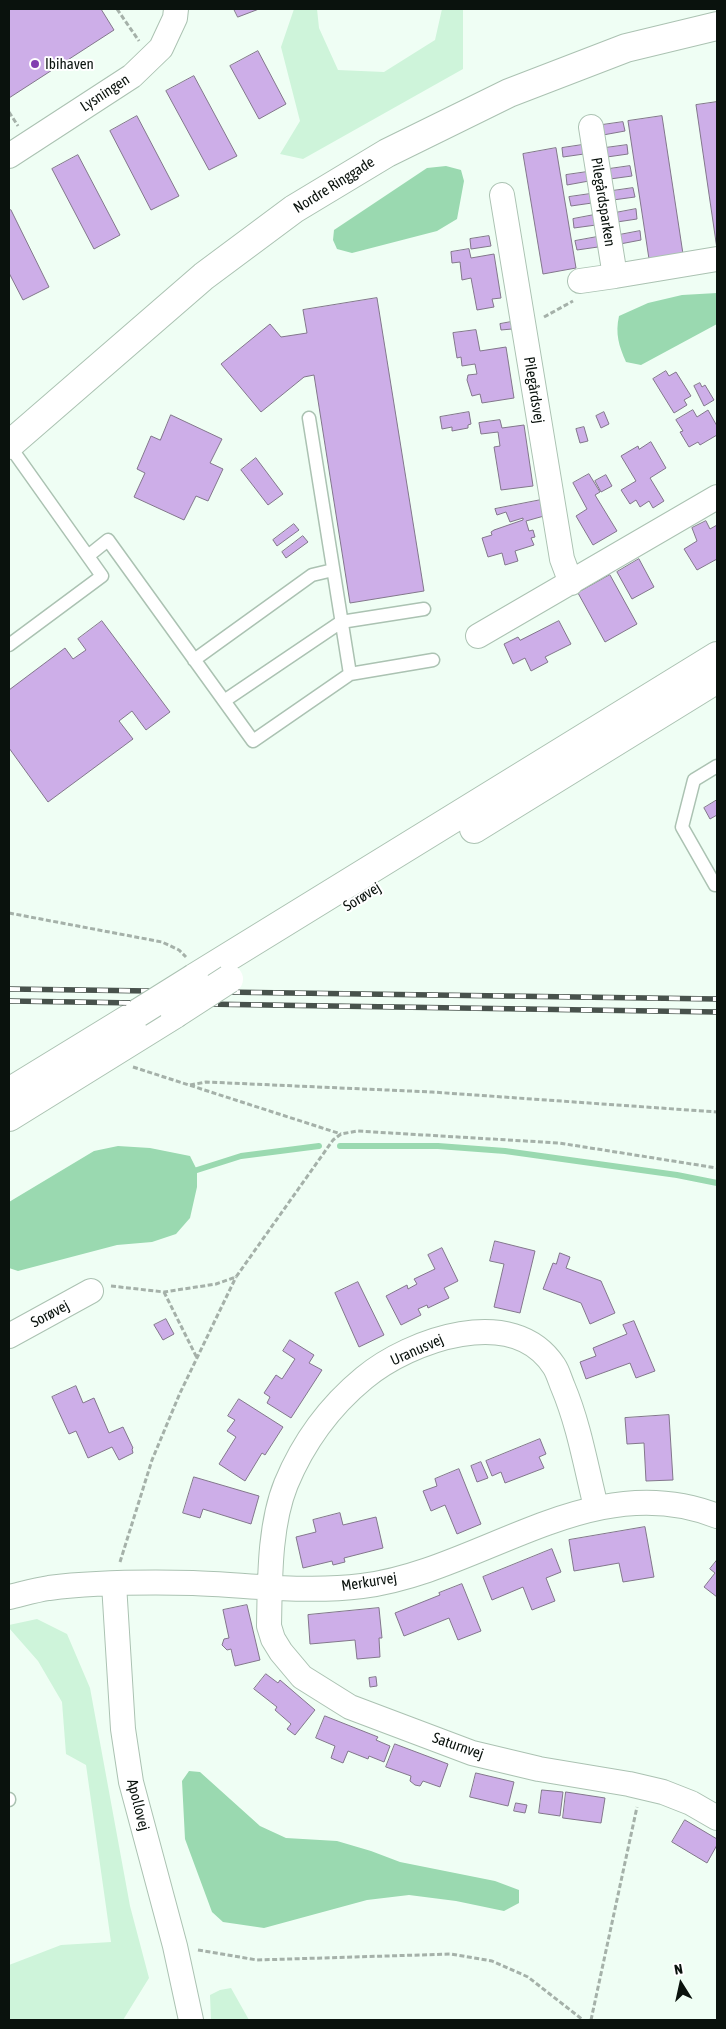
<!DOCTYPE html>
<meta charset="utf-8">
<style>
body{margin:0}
#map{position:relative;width:726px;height:2029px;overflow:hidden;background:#effef4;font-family:"Asap Condensed",sans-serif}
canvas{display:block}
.frame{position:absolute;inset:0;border:10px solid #0a120d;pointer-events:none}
.north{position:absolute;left:656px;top:1959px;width:50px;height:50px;-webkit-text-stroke:4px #fff;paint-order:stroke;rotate:350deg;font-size:14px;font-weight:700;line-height:20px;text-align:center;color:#0a120d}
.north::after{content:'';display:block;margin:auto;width:18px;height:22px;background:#0a120d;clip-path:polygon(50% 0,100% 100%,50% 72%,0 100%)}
</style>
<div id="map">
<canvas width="726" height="2029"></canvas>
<div class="frame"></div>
<div class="north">N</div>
</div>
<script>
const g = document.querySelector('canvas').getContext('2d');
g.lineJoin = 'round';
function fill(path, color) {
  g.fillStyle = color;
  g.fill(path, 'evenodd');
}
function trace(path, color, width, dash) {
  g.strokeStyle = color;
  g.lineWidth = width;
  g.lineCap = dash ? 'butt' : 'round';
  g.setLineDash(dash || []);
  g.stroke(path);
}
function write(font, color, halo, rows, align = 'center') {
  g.font = font + ' "Asap Condensed",sans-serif';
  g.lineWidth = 4;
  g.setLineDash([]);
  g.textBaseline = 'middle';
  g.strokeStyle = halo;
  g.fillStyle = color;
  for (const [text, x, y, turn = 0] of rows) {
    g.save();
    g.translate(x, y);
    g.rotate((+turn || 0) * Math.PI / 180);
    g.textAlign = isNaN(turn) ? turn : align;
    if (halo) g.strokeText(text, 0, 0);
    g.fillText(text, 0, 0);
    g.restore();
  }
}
fill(new Path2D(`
 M294,9H317L319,28L338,70L384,72L435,40L442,9H463V69L303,159L280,154L300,121L281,47Z
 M37,1619L67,1634L90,1688L130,1906L149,1978L123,2020H9V1965L61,1945L111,1942L86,1765L66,1754L62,1702L38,1661L9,1628V1625Z
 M231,1988L249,2020H211L210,1995L220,1990Z`), '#cef4da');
fill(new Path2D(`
 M446,166L461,170L464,181L457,219L437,231L352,253L337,249L333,240L334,230L427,168Z
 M717,293V324L641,365L626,362C619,346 615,334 619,316L648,303L682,295Z
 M118,1146L150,1148L190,1156L197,1170V1187L190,1218L176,1234L152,1242L117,1245L18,1271L9,1268V1202L94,1151Z
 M189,1771L200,1772L260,1826L286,1838L337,1841L371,1851L400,1862L495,1881L519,1890V1903L504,1911L456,1901L409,1895L367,1900L264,1928L223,1922L212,1912L185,1839L182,1781Z`), '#9ad9b0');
trace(new Path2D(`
 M340,1146H438L505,1151L677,1175L717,1183
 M197,1170L241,1156L319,1146`), '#9ad9b0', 6);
const building = new Path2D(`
 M9,9H101L114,30L9,98Z
 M234,9H259L238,17Z
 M258,51L286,104L259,119L230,66Z
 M194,76L237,156L209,170L166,91Z
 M717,102V249L696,105Z
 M137,116L179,196L151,210L110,131Z
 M662,116L683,254L649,259L628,121Z
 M623,122L625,131L603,135L602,125Z
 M582,145L584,154L563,157L562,148Z
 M627,145L628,154L607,157L605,148Z
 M556,148L576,268L543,274L523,154Z
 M78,155L120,235L94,249L52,169Z
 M630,166L632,176L610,179L609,169Z
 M587,172L589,181L567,185L566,175Z
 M633,188L635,197L613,200L612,191Z
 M590,194L592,203L571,206L569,197Z
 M636,209L637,219L617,222L615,213Z
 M11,210L49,287L23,300L9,273V211Z
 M594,215L596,225L574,228L573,219Z
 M640,231L641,240L620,244L619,235Z
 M489,236L491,246L471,249L470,239Z
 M597,237L598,247L577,250L575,241Z
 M469,249L471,258L494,254L501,298L492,299L494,307L477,310L471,278L462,280L460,262L452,263L451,252Z
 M377,298L424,591L350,603L314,375L304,377L261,412L221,364L270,324L281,337L307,333L303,310Z
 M511,322L512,329L501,330L500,324Z
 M476,330L480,351L506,347L514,398L482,403L480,394L472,396L467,380L468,375L477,374L475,364L462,366L461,357L457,358L453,333Z
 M666,371L669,376L676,372L691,396L684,400L687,405L674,413L653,379Z
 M700,383L702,387L705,385L714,400L704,406L694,386Z
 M693,410L697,417L708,410L717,426V435L700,445L698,442L689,447L680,432L683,431L676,420Z
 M469,412L471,424L468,425V428L452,431V427L442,429L440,417Z
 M604,412L609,424L601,428L596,416Z
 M171,415L222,439L210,463L223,469L208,501L196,496L184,520L134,497L145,473L137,469L151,436L160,440Z
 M500,420L502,428L524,425L533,486L501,490L494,447L500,446L498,432L481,434L479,423Z
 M584,427L588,441L580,443L576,429Z
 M651,442L666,468L650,478L664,501L653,508L649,501L640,507L636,500L630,504L621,490L636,481L621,456L638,446L639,449Z
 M256,458L283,494L268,505L241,470Z
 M589,474L600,492L595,495L617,531L593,545L576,516L587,509L573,483Z
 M606,475L612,486L601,492L595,481Z
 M541,500L544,516L526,521L529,531L533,530L535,537L531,538L534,545L515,551L518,561L505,565L502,553L488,557L482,538L492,535L491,532L494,530L523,520V518L510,522L506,512L497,515L495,509Z
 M706,521L710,529L717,525V559L697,570L684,549L697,541L692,528Z
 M294,524L299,530L277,546L273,540Z
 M303,536L308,542L286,558L282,552Z
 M639,559L654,587L632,599L617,572Z
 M610,575L637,624L605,642L578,593Z
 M102,621L170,712L146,730L132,711L119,721L133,739L48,802L9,748V690L65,648L73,659L86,650L78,639Z
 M559,621L571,644L545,657L548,662L531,671L525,658L513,664L504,644L518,637L520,640Z
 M717,800V815L710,819L704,808Z
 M495,1241L535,1251L520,1313L494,1307L504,1264L490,1261Z
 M442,1248L458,1281L444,1288L449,1298L428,1308L427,1305L418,1309L421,1315L401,1325L386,1296L407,1285L408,1289L417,1284L414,1279L435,1269L428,1255Z
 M560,1253L570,1257L566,1268L601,1281L615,1313L590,1324L581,1303L543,1289L553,1263L556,1264Z
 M358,1282L384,1335L359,1347L335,1293Z
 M166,1319L174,1334L163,1340L154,1325Z
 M634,1321L655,1371L636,1378L630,1363L586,1379L580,1362L596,1356L593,1348L627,1334L623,1325Z
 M290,1340L314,1355L309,1363L322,1370L291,1418L267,1403L270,1397L264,1393L276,1375L282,1379L295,1359L283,1351Z
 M76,1386L83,1403L94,1398L109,1433L123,1427L133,1448L132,1449L133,1453L119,1460L112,1447L88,1458L76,1431L69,1434L52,1397Z
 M239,1399L283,1427L265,1455L262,1453L245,1481L219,1464L236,1437L227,1431L235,1420L228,1416Z
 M669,1415L673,1480L646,1481L644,1443L627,1444L625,1418Z
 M540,1439L546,1454L539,1457L544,1468L505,1483L501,1472L492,1476L486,1461Z
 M481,1462L488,1478L477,1482L471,1466Z
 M459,1469L481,1524L457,1534L445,1505L431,1511L423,1491L437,1486L435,1479Z
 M194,1477L259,1496L251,1524L203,1509L200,1518L183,1513Z
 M340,1513L343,1525L376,1517L383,1548L344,1558L345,1562L333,1565L332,1561L303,1568L296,1537L316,1532L313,1520Z
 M645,1527L654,1577L623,1582L619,1563L574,1571L569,1540Z
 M552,1549L561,1572L546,1578L555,1601L532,1610L523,1587L492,1600L483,1577Z
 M717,1560V1597L704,1587L715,1573L710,1569Z
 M462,1584L481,1631L458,1640L449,1618L404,1636L395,1613L440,1595L439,1593Z
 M247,1605L260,1660L235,1666L231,1649L227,1650L222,1645L224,1639L229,1638L223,1610Z
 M379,1608L382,1638H379L380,1657L357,1659L355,1640L310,1644L308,1615Z
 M266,1674L278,1683L280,1680L315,1710L295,1735L287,1729L291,1724L275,1710L277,1707L254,1689Z
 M376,1677L377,1686L370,1687L369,1678Z
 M325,1716L378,1737L376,1740L390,1746L384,1762L369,1756L368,1759L348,1751L343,1763L331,1758L335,1746L316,1738Z
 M395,1744L448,1764L440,1787L423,1781L420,1786L415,1785L410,1781L411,1776L386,1767Z
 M476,1773L514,1782L508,1806L470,1797Z
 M542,1790L563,1792L560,1816L539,1813Z
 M566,1792L605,1798L601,1823L563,1818Z
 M516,1803L527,1805L525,1813L514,1811Z
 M685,1820L717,1839V1845L707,1863L672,1842Z`);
fill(building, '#cdaee8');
trace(building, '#82778b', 1);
const service = new Path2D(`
 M88,556L108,540L253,741L350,674L309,418
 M9,645L102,576L9,445
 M194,660L312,575L333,570
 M350,674L433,660
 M224,701L341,622L424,609
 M717,766L694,780L682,827L715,885H717
 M9,1799V1800`);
const minor = new Path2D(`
 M591,127L615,276L717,259
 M9,156L132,76L161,48L175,18L176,9
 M502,195L562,559L571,583
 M580,281L615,276
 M478,636L717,497
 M9,1336L91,1291
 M596,1507C586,1467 579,1425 563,1387C560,1380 558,1372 554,1366C513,1303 410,1340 364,1378C330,1406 303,1443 286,1484C269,1526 270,1581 269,1626L273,1639L281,1652L302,1677L350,1707L472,1753L539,1769L629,1784L663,1792L691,1803L717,1818
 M114,1584L123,1729L131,1782L175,1946L191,2020
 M9,1597C22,1594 36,1590 49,1588C96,1582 146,1582 193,1583C249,1585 306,1593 362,1586C482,1571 591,1466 717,1516`);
const tertiary = new Path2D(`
 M9,445L204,276L294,209L387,153L509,93L626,48L717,26
 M474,829L717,679
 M194,978L717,656
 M9,1092L138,1013
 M9,1117L175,1014`);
trace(service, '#abc2b2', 15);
trace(minor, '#abc2b2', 26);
trace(tertiary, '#abc2b2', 30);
trace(new Path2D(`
 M117,9L139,41
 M9,112L18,126
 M544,317L573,301
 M9,913L162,942L179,950L186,957
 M133,1067L341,1134
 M190,1085L206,1082L432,1092L717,1112
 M111,1286L164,1292L216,1284L236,1277L333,1140L341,1134L357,1131L559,1143L717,1168
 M164,1292L197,1358
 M120,1562L152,1460L180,1393L236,1277
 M198,1950L257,1960L451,1954L492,1961L528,1977L583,2020
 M591,2020L637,1807`), '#a5b1a9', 3, [5, 2.5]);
trace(service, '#fff', 12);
trace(minor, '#fff', 24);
trace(tertiary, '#fff', 28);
const rail = new Path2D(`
 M9,989L717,999
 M9,1001L717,1012`);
trace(rail, '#48524c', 5.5);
trace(rail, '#fff', 4, [11]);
const tertiaryBridge = new Path2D(`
 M138,1013L194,978
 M175,1014L229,979`);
trace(tertiaryBridge, '#abc2b2', 30, []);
trace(tertiaryBridge, '#fff', 28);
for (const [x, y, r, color] of [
 [35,64,5,"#823db0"]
]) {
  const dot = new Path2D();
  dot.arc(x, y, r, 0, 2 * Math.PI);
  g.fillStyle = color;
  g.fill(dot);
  trace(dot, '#fff', 2);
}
write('15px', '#0a120d', '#fff', [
 ["Ibihaven",45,64]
], 'left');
write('15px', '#0a120d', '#fff', [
 ["Lysningen",105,93,-33],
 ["Nordre Ringgade",334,185,-32],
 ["Pilegårdsparken",603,202,81],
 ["Pilegårdsvej",534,390,81],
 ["Sorøvej",362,897,-32],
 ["Sorøvej",50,1314,-28],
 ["Uranusvej",417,1350,-24],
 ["Merkurvej",369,1582,-9],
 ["Saturnvej",458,1746,19],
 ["Apollovej",138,1805,76]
]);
</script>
